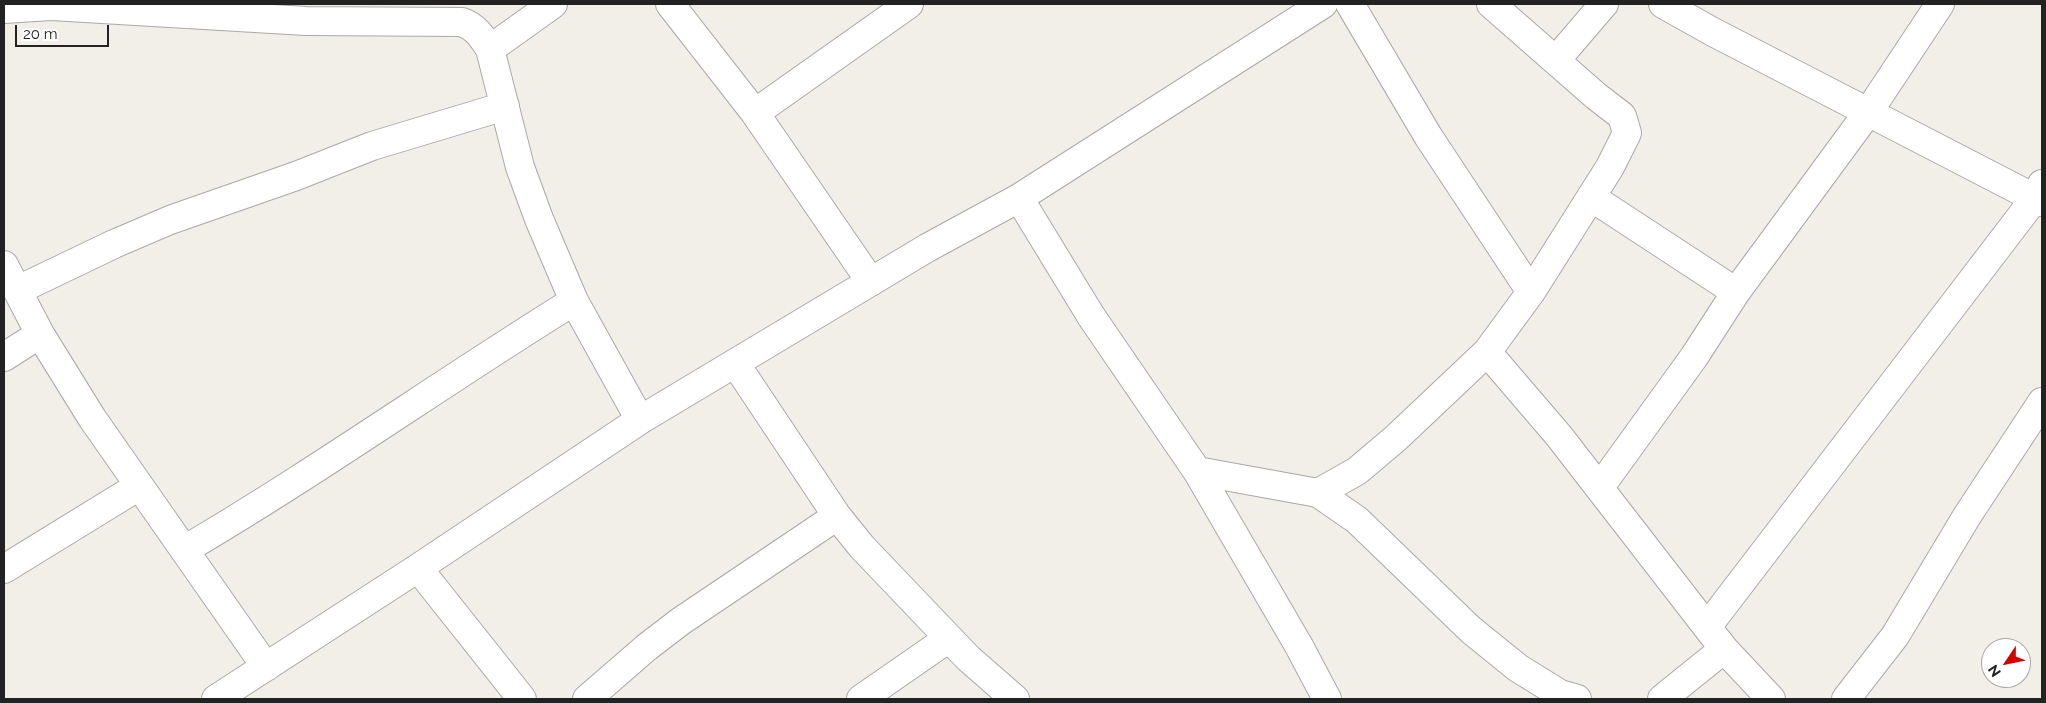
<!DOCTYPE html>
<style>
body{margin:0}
#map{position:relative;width:2046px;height:703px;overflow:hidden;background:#f2efe9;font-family:Raleway,sans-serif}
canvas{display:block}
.frame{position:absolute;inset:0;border:5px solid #222;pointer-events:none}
.north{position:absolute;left:1981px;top:638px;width:50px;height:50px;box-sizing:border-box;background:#fff;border:1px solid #a7a7a7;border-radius:50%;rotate:236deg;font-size:14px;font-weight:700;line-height:20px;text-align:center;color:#222}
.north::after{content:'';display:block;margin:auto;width:18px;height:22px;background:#d40000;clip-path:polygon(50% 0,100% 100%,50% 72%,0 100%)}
.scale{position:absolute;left:15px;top:25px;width:94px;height:22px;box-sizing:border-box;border:2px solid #222;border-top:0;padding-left:6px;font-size:15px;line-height:18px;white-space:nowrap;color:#222;-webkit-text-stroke:4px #fff;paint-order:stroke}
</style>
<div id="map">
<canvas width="2046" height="703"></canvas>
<div class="frame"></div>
<div class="north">N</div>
<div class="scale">20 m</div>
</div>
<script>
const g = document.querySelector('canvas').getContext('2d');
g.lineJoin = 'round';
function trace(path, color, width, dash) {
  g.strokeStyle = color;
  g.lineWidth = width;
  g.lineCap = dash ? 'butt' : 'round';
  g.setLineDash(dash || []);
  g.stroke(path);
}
const minor = new Path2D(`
 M670,4L755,113L871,282
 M1350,4L1428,136L1531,292
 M4,9L51,6L306,21L462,22C476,27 482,37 490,49L520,167L539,219L574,301L640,420
 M490,49L553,4
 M1556,60L1604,4
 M755,113L909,4
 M1591,197L1736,292
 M1019,198L1091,316L1197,471L1299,646L1327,699
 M4,265L40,334L92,418L266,667
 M18,290L114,244L170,220L296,176L372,146L505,106
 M1487,352L1559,436L1724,649L1771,699
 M4,357L40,334
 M735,363L837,516L862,547L968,658L1015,699
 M1197,471L1318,493L1357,520L1471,630L1518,668L1560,694L1577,699
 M1600,487L1694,357L1736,292L1869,111L1940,4
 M1318,493L1357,471L1396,438L1487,352L1531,292L1610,167L1627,133L1622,116L1596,96L1491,4
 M184,550C317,472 443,382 574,301
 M418,568L522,699
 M4,569L139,486
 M1707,627L2035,198L2042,184
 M216,699L418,568L640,420L927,248L1019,198L1323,4
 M587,699L647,647L681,621L837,516
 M861,699L949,638
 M1662,699L1724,649
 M1846,699L1895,636L1967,516L2042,402`);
const tertiary = new Path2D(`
 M1663,4L1713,32L2042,202`);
trace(minor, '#a9a9a9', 30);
trace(tertiary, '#a9a9a9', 30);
trace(minor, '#fff', 28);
trace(tertiary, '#fff', 28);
</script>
